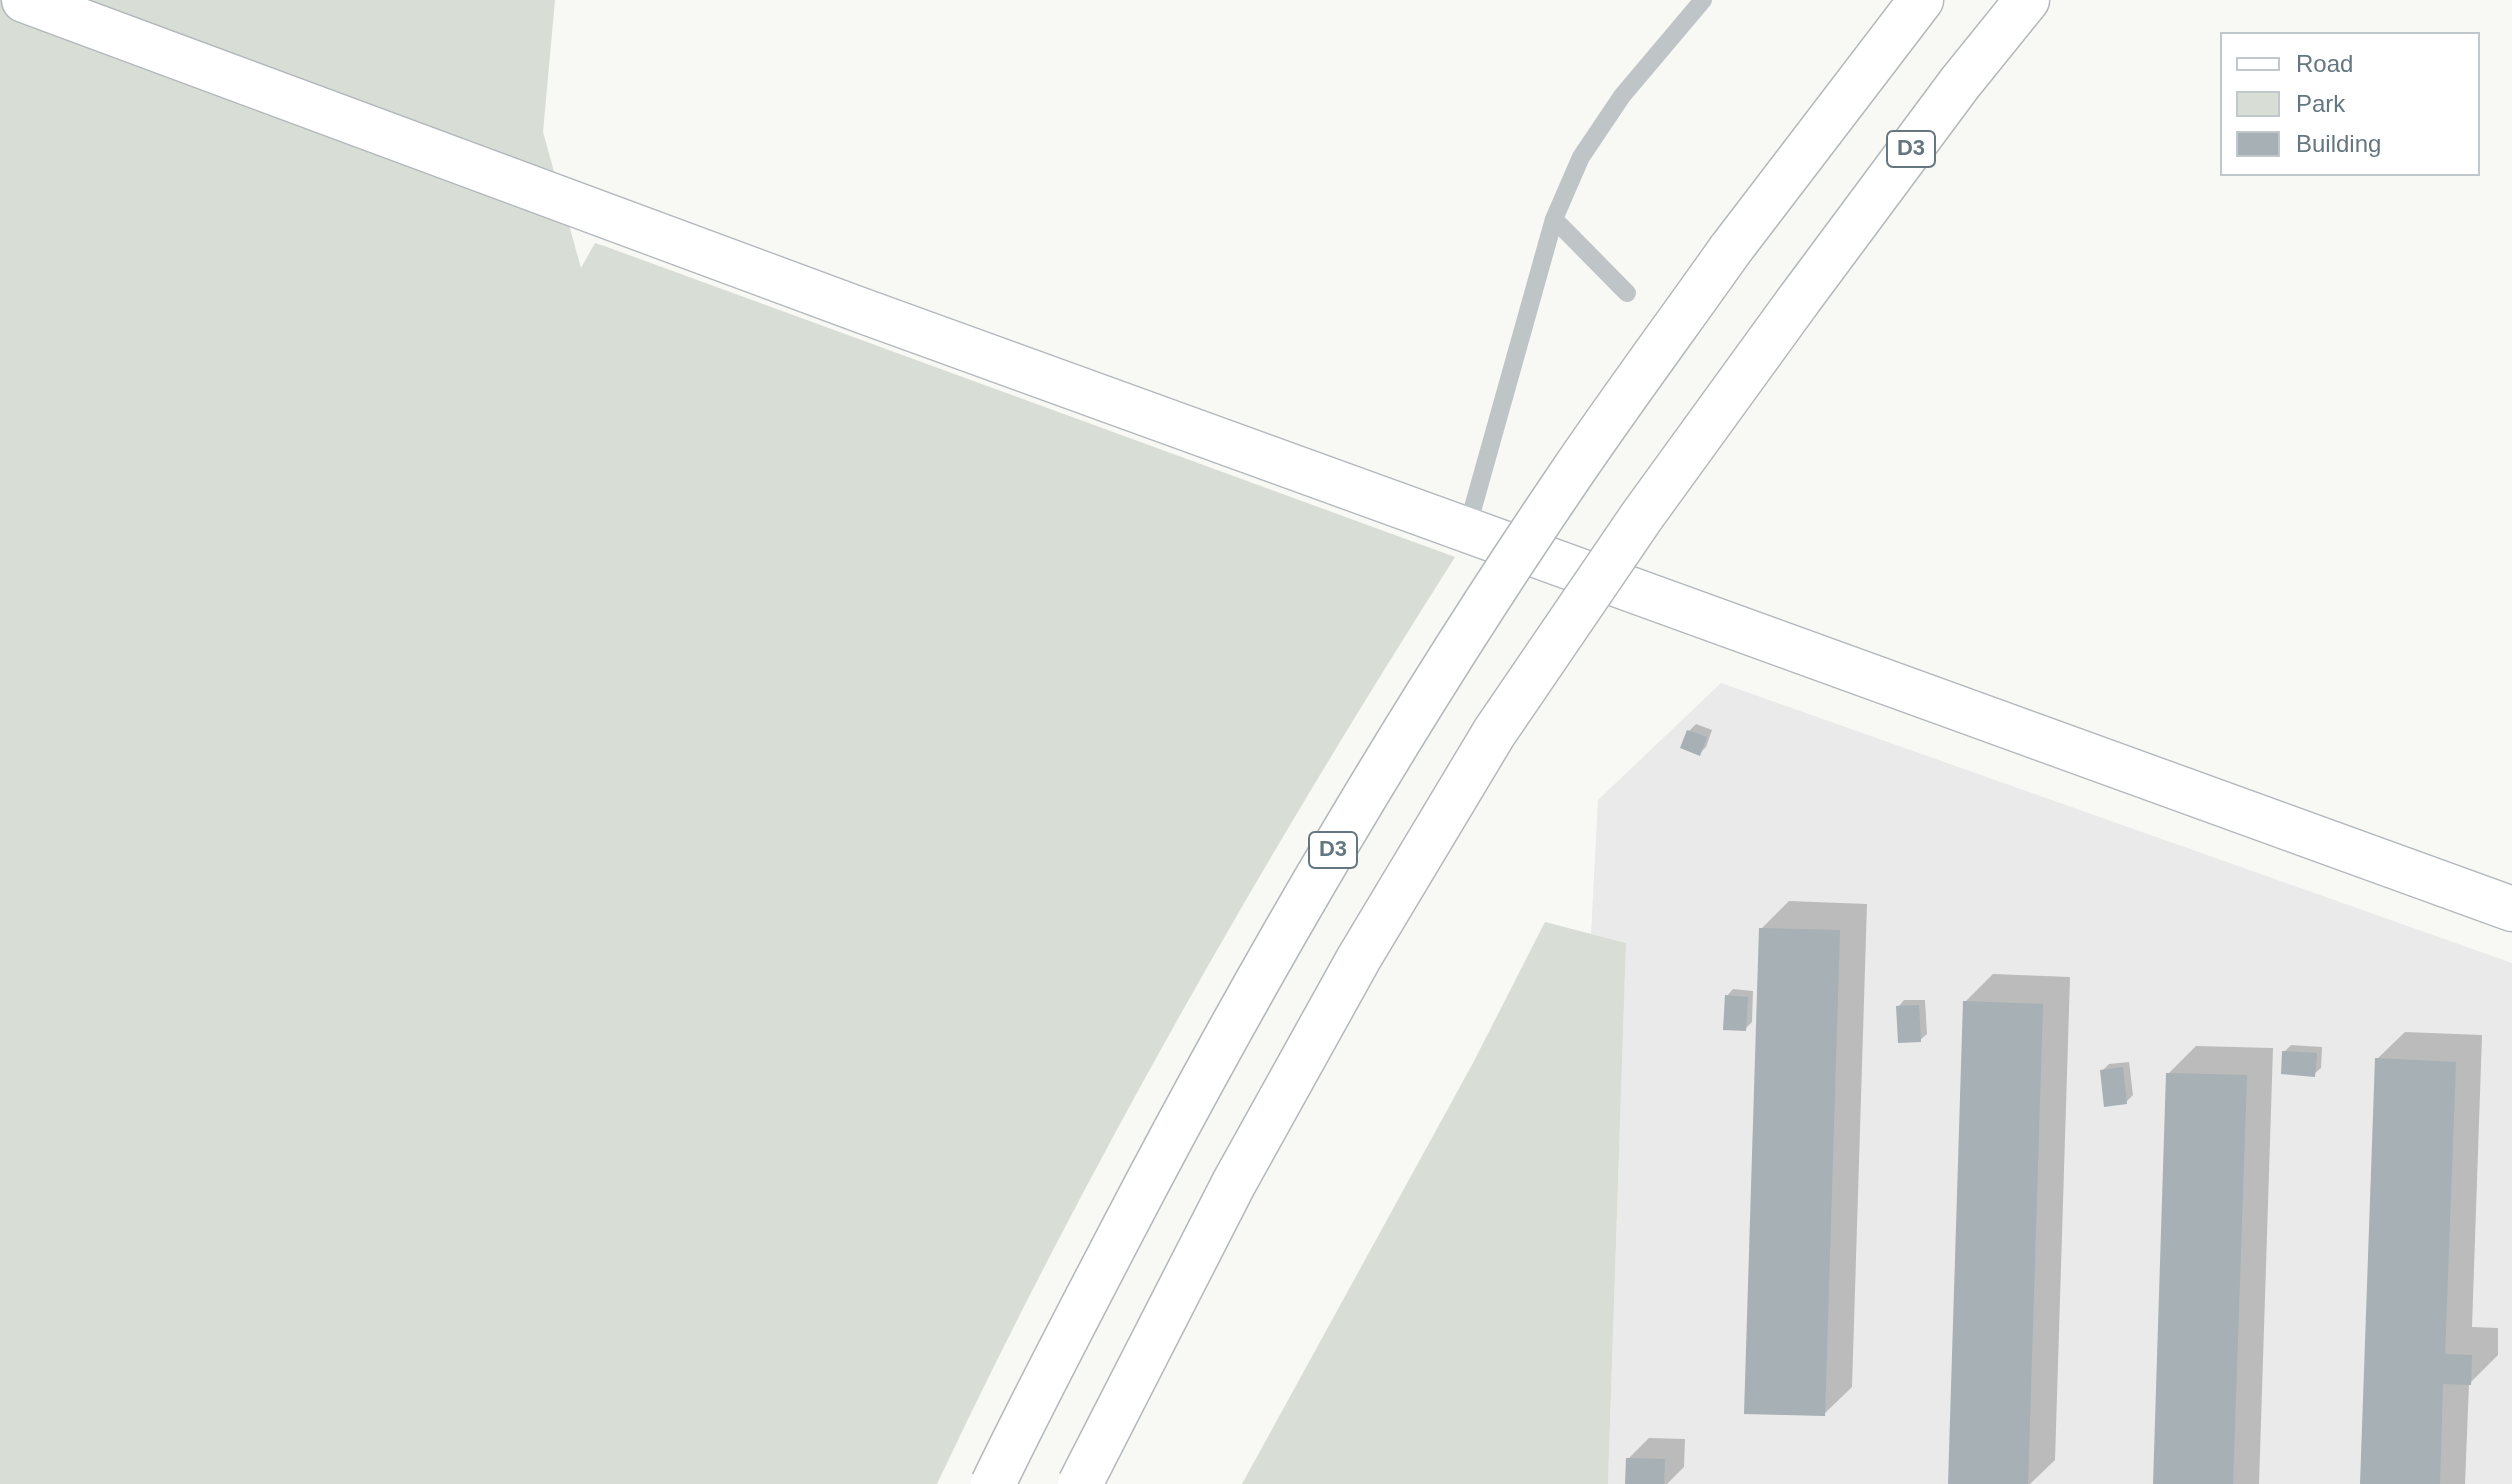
<!DOCTYPE html>
<style>
body{margin:0}
#map{position:relative;width:2512px;height:1484px;overflow:hidden;background:#f8f8f5;font-family:Helvetica,sans-serif}
canvas{display:block}
.legend{position:absolute;left:2220px;top:32px;width:260px;height:144px;box-sizing:border-box;background:#fff;border:2px solid #c1c8cc;margin:0;padding:10px 14px;list-style:none;font-size:24px;color:#64767f}
.legend li{display:flex;align-items:center;gap:16px;height:40px}
.legend b{width:40px;border:2px solid #c1c8cc}
</style>
<div id="map">
<canvas width="2512" height="1484"></canvas>
<ul class="legend">
<li><b style="height:10px;background:#fff"></b>Road</li>
<li><b style="height:22px;background:#d8ddd5"></b>Park</li>
<li><b style="height:22px;background:#a6b0b5"></b>Building</li>
</ul>
</div>
<script>
const g = document.querySelector('canvas').getContext('2d');
g.lineJoin = 'round';
function fill(path, color) {
  g.fillStyle = color;
  g.fill(path, 'evenodd');
}
function trace(path, color, width, dash) {
  g.strokeStyle = color;
  g.lineWidth = width;
  g.lineCap = dash ? 'butt' : 'round';
  g.setLineDash(dash || []);
  g.stroke(path);
}
function write(font, color, halo, rows, align = 'center') {
  g.font = font + ' Helvetica,sans-serif';
  g.lineWidth = 8;
  g.setLineDash([]);
  g.textBaseline = 'middle';
  g.strokeStyle = halo;
  g.fillStyle = color;
  for (const [text, x, y, turn = 0] of rows) {
    g.save();
    g.translate(x, y);
    g.rotate((+turn || 0) * Math.PI / 180);
    g.textAlign = isNaN(turn) ? turn : align;
    if (halo) g.strokeText(text, 0, 0);
    g.fillText(text, 0, 0);
    g.restore();
  }
}
fill(new Path2D(`
 M1721,683L2512,963V1484H1608L1626,943L1591,934L1598,800Z`), '#e9eae9');
fill(new Path2D(`
 M0,0H555L543,132L581,268L595,243L607,247L1455,557C1265,856 1089,1163 937,1484H0Z
 M1545,922L1626,943L1608,1484H1242L1473,1063Z`), '#d8ddd5');
fill(new Path2D(`
 M1696,724L1712,730L1706,747L1700,753L1689,731Z
 M1789,901L1867,904L1852,1387L1824,1414L1761,929Z
 M1993,974L2070,977L2055,1460L2030,1484H1950L1965,1002Z
 M1733,989L1753,991L1752,1022L1745,1029L1727,996Z
 M1904,1000H1925L1927,1034L1920,1040L1898,1007Z
 M2405,1032L2482,1035L2472,1327L2498,1328V1355L2469,1384L2465,1484H2362L2377,1059Z
 M2291,1045L2322,1047L2321,1068L2314,1074L2284,1052Z
 M2196,1046L2273,1048L2259,1484H2155L2168,1074Z
 M2129,1062L2133,1095L2126,1102L2102,1071L2109,1064Z
 M1649,1438L1685,1439L1684,1467L1667,1484H1627L1628,1459Z`), '#0003');
fill(new Path2D(`
 M1687,730L1707,737L1700,756L1680,748Z
 M1759,928L1840,930L1825,1416L1744,1414Z
 M1725,995L1748,997L1746,1031L1723,1030Z
 M1963,1001L2043,1004L2028,1484H1948Z
 M1919,1005L1921,1042L1898,1043L1896,1006Z
 M2282,1051L2317,1053L2315,1077L2281,1074Z
 M2375,1058L2456,1062L2445,1354L2472,1355L2471,1385L2443,1384L2440,1484H2360Z
 M2123,1067L2127,1104L2104,1107L2100,1070Z
 M2166,1073L2247,1075L2233,1484H2153Z
 M1626,1458L1665,1459L1664,1484H1625Z`), '#a6b0b5');
const secondary = new Path2D(`
 M24,0L863,311L2512,909`);
const highway = new Path2D(`
 M1730,250L1921,0
 M1798,301L1960,83L2027,0`);
trace(secondary, '#b2b8bc', 47);
trace(highway, '#b3b8ba', 47);
trace(new Path2D(`
 M1554,219L1627,293
 M1467,529L1554,219L1581,157L1622,96L1703,0`), '#bfc4c7', 18);
trace(secondary, '#fff', 44);
trace(highway, '#fff', 44);
const highwayBridge = new Path2D(`
 M993,1484C1034,1399 1078,1316 1121,1233C1257,972 1405,718 1571,474C1622,399 1677,325 1730,250
 M1080,1484L1234,1183L1359,958L1494,733L1642,516L1798,301`);
trace(highwayBridge, '#b3b8ba', 47, []);
trace(highwayBridge, '#fff', 44);
for (const [x, y, w] of [
 [1911,149,48],
 [1333,850,48]
]) {
  const box = new Path2D();
  box.roundRect(x - w / 2, y - 18, w, 36, 6);
  g.fillStyle = '#fff';
  g.fill(box);
  trace(box, '#64767f', 2);
}
write('bold 22px', '#64767f', null, [
 ["D3",1911,149],
 ["D3",1333,850]
]);
</script>
